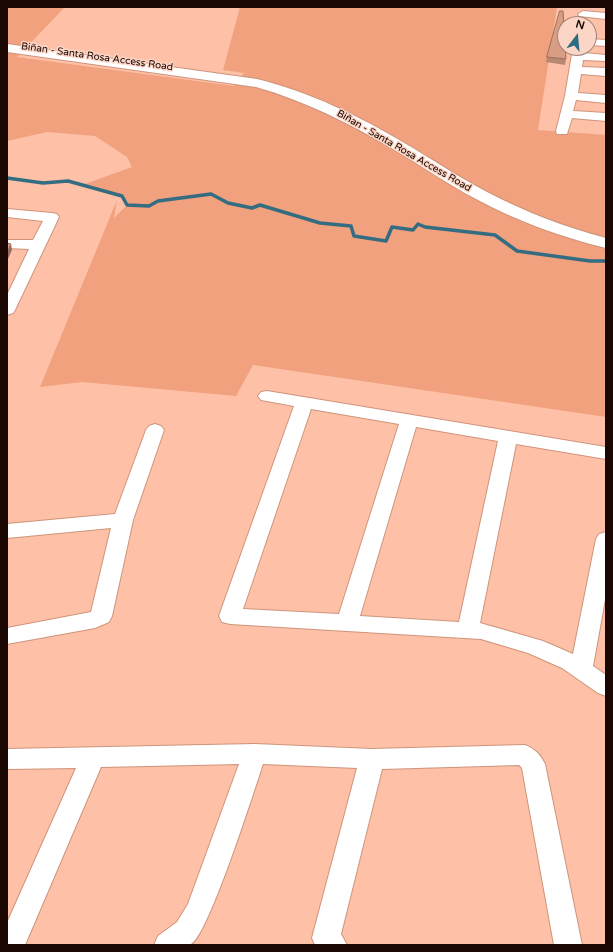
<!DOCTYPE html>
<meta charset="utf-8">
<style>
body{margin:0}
#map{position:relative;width:613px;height:952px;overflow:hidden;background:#fec1a7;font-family:"Varela Round",sans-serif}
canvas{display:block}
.frame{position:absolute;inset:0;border:8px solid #1a0701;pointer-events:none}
.north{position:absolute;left:557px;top:16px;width:40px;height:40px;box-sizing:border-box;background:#fbd5c5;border:1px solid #a18377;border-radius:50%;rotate:16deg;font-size:11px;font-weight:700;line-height:16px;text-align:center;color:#1a0701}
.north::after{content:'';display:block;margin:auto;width:14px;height:18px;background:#2e6c82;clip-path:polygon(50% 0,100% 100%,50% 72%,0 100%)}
</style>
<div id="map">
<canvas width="613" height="952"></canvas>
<div class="frame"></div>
<div class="north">N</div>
</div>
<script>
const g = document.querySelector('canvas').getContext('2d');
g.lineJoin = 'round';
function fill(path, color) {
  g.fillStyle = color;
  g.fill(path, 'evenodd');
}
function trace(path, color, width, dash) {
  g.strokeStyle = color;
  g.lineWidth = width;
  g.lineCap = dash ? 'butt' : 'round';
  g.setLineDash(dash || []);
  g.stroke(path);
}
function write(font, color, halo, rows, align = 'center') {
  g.font = font + ' "Varela Round",sans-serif';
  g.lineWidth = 3;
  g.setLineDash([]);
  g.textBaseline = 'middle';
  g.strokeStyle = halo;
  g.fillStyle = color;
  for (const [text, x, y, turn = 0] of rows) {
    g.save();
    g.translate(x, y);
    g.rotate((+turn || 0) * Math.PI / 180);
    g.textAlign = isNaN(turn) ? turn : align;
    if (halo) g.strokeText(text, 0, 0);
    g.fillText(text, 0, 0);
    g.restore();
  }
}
fill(new Path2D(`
 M7,7H65L17,57L234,86L244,73L223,70L240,7H557L538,130L606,135V417L253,365L236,396L82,382L40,387L117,200L114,218L127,205L122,196L82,185L132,167L127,157L95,136L47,132L7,141Z`), '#f1a17d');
trace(new Path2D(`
 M7,178L43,183L68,181L122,196L127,205L149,206L158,201L211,194L228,203L252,208L260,205L320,223L351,226L354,236L386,241L392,227L413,230L418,224L425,227L495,235L517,251L590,261H606`), '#346d82', 3.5);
const minor = new Path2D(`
 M583,11L606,13V19L579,16L578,14Z
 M589,39L606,40V46L589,45Z
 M573,48H585L584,53L606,55V61L583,60L582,67L606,68V76L581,74L578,93L606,95V103L576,100L573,111L606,113V121L572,118L567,134H557L556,131L565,96Z
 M7,209L52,213L57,214L59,217L15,310L13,313L7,315V295L29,249L7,248V240H33L43,221L7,217Z
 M267,391L606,447V459L516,444L480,623L543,641L573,654L596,539L599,534L606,532V594L593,666L606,675V696L598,693L562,668L528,653L481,639L230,624L222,622L219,616L294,406L261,400L258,396L261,392ZM311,409L399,424L339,614L243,609ZM416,427L498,441L459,622L360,616Z
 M155,424L161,426L164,430L133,520L112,616L109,622L95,628L7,644V628L91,612L111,528L7,538V524L115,514L146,430L149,426Z
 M255,744L372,749L525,745C535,749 540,754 545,764L582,945H554L522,768L519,765L382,769L341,934L347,945H315L312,938L357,768L263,764C254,791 208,936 191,944C184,947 163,945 154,945L158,936L177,922L188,904L239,764L101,767L25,945H7V923L76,768L7,769V749Z`);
const major = new Path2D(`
 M7,44L257,79C310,92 359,116 406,144C433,160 460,178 487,192C525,212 565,227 606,238V248C561,237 517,221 476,199C447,184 421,165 393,149C349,123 305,101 256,87L7,52Z`);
trace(minor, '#ce947b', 2);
trace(major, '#ce947b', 2);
fill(minor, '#fff');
fill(major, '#fff');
fill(new Path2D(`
 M547,57L566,59L565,65L546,62Z`), '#ba8771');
fill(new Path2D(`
 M11,244L12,250L7,261V253Z`), '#976e5c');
const building = new Path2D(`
 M560,11H563L566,59L547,57Z
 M7,243L11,244L7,253Z`);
fill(building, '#d89d83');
trace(building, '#976e5c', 1);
write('10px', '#1a0701', '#fbd5c5', [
 ["Biñan - Santa Rosa Access Road",97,57,8],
 ["Biñan - Santa Rosa Access Road",404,151,30]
]);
</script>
